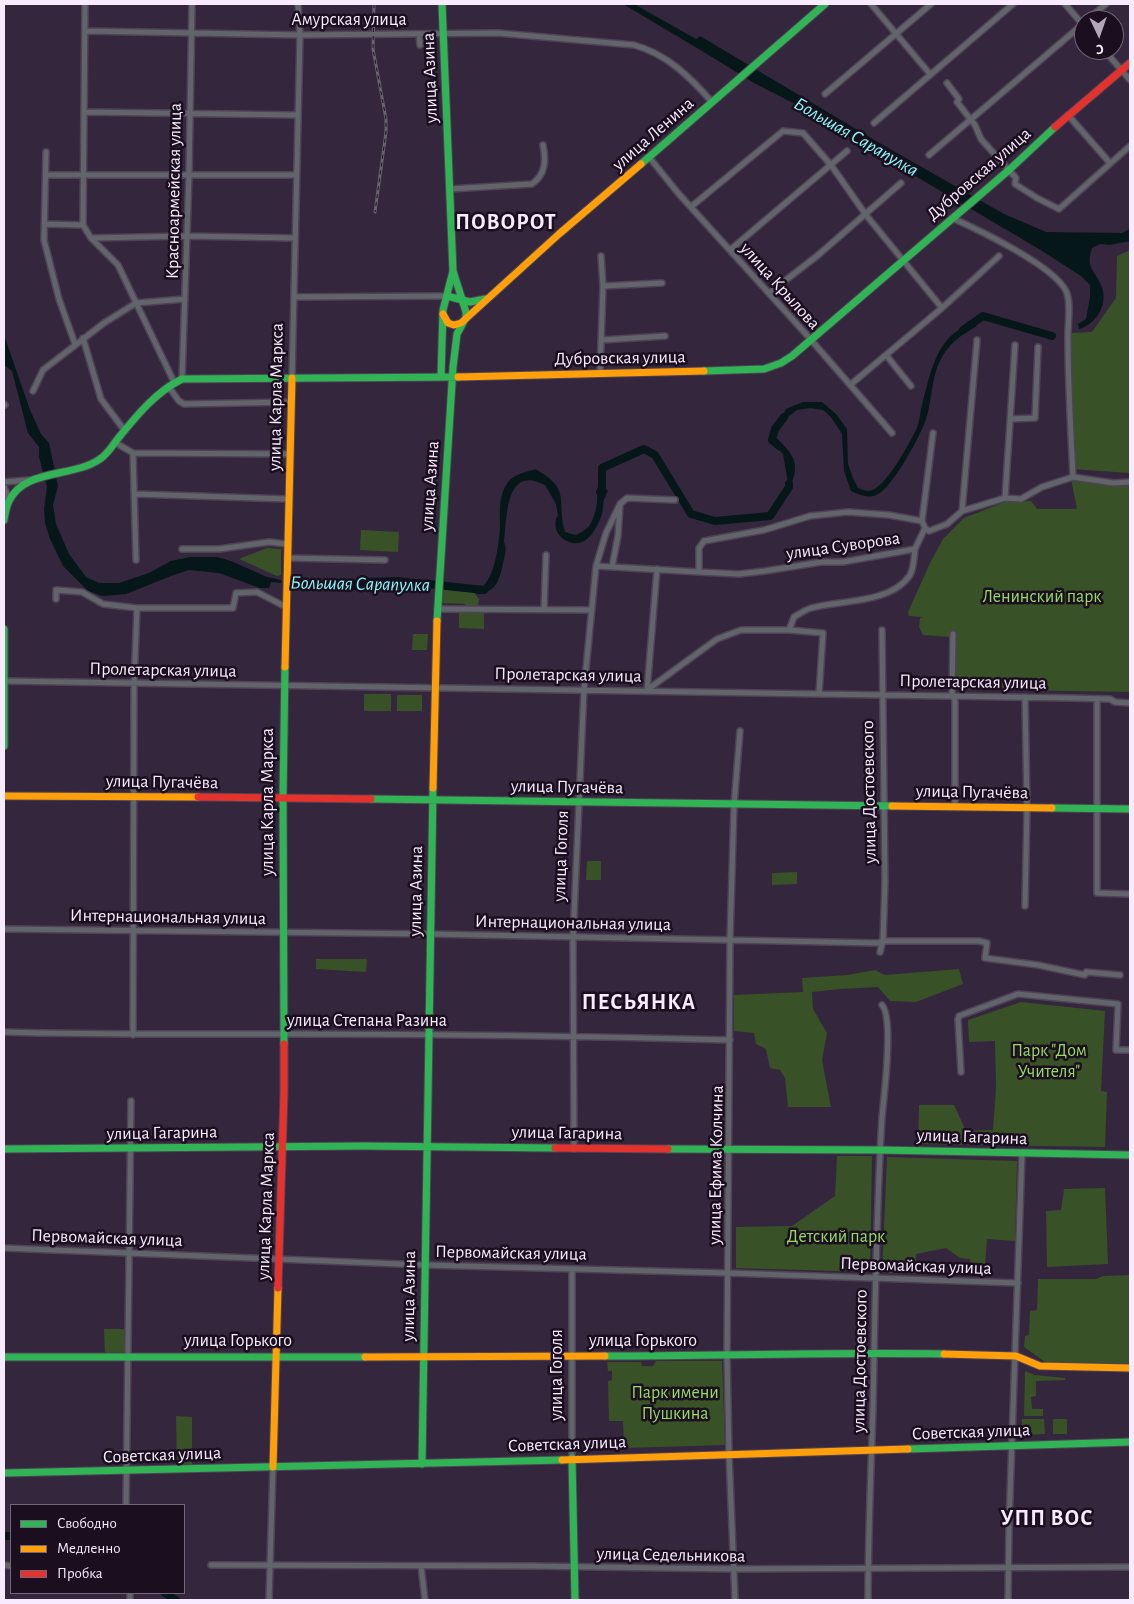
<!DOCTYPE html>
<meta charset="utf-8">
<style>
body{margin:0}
#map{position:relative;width:1134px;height:1604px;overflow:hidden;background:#34263c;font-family:"Alegreya Sans",sans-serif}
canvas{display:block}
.frame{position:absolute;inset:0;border:5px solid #f8ebff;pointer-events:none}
.legend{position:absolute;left:10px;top:1504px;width:175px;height:90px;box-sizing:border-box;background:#1a0e1f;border:1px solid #736679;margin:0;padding:6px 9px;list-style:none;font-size:15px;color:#f8ebff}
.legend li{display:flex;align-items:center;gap:10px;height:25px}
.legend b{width:25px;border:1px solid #736679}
.north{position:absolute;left:1074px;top:10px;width:50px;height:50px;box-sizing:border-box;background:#1a0e1f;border:1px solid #736679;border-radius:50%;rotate:177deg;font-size:14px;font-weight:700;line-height:20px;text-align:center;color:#f8ebff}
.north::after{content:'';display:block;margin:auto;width:18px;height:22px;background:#b3a6bb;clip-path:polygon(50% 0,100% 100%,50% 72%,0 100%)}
</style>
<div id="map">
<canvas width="1134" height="1604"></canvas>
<div class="frame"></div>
<ul class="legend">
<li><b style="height:6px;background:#30b455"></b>Свободно</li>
<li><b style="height:6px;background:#ff9f0a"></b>Медленно</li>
<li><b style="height:6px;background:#e5322d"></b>Пробка</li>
</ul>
<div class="north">С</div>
</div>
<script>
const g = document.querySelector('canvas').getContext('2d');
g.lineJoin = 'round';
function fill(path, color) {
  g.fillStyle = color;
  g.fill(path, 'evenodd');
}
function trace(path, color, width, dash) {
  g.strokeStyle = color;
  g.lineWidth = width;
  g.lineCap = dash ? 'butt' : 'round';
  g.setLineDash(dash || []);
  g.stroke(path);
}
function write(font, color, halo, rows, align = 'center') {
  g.font = font + ' "Alegreya Sans",sans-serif';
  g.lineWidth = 5;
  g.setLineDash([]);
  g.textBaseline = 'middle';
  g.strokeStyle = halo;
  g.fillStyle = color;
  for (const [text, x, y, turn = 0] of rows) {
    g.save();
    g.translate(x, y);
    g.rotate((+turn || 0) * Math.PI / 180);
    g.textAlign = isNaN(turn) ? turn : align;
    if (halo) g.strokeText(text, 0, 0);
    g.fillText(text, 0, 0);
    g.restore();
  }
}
fill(new Path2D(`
 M1130,250V473L1072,469L1070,333L1092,332L1116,298L1117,256Z
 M1071,479L1130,482V692L954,689L951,637L923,635L919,627L920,618L923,617L909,616L908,612L930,563L943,539L964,518L1005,502L1031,501L1037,509H1077Z
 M361,530L399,532L398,552L360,550Z
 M267,548L281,549V575L277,576L239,559Z
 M442,587L472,590L479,599L478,607H466L465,604L442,603Z
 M459,613H484V629L459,628Z
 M413,634H428L427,650H412Z
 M364,694H391V711H364Z
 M397,695H422V711H397Z
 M587,861H601V880H586Z
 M797,872V884L772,885V873Z
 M316,959H367L366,972L316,969Z
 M959,969L963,984L916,1002L890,1001L878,987L840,989L812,992L813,1009L827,1033L822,1060L831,1107H788L785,1078L780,1070L770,1068L766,1049L756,1044L754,1033L734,1031V995L803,992L802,978L847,975L875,970L885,975Z
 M1021,1002L1105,1011L1101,1091L1107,1092L1105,1147L918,1144L919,1105H954L966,1131L993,1130L996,1087L995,1041L969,1042L968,1020Z
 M837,1156H872L870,1272L736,1268V1227L792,1226L835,1196Z
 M887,1157L1017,1161L1015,1241L987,1239L985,1265L971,1264L970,1259L960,1258L946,1248L916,1254L915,1274L882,1273Z
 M1105,1188L1108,1264L1047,1267L1046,1211L1061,1210L1064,1189Z
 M1130,1275V1365L1048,1364L1024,1347L1025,1336L1029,1335L1030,1311L1037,1310L1038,1279H1096L1103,1276Z
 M104,1329H125L124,1355H105Z
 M656,1361H722L725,1445L624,1448L623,1421H609L608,1381L612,1380V1371H608L607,1362H641L642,1366H653Z
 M1025,1371L1035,1375L1065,1378V1380L1036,1381V1396L1031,1397L1032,1409H1043V1416H1024Z
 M176,1416L192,1417V1467L177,1466Z
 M1022,1419H1044L1045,1434L1022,1435Z
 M1053,1419H1067V1434H1053Z`), '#395127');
fill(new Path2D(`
 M623,4H634L696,39L700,36L876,141L1004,214L1046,232L1122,233L1130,229V241L1110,245L1100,244L1092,248C1090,253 1089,258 1090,264C1092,272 1098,277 1101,285C1109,303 1097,324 1079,329L1078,324L1086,319L1090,297V285L1081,276L1039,249L839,131L801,107L754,83L707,54Z
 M971,325L977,326C960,335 947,345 939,363C931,380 932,401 926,419C920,437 895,482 880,493C870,500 860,495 851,491L844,471L842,434L831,417L823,410L810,408L797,410L777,425L786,409L803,402H822L836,414L847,429L848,464L853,478L858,488C861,489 866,491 869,491C885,490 910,442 917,428C919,422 920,415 921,409C929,379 936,333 971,325Z
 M4,335L30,410L41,434L49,443L58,486L53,505L56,524L69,554L86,577L99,583H119L149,573L171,561L190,557H217L231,561L267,577L281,580L282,583L271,582L269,588H260L219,573L189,570L171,576L126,594L102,596L88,591L63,566L50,539L45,523L44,509L47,487L39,457V447L28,433L12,371L4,365Z
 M774,436C796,456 801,464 788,492L784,490L788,483L783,454L771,443Z
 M535,469C572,489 556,500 565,532L576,535C580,533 586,530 589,526C594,520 600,499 596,492L600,481L608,491C602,500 604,505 602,514C600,521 594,533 588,538C573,553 547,533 558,515L556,504L545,485C505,464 507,517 504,542C507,549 505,555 503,563C500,579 496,593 477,594L474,590L475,587L481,588C495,578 499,543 500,527C500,512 498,496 508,482C513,475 526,472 535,469Z
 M398,577L430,581L425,587H381L359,590L294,589V583L340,584L366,578Z`), '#061719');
trace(new Path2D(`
 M963,330L983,316L1052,336
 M779,446L772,440L775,429L784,417
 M602,495V468L644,449L655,455L691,514L715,521L770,516L789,487V484
 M418,583L484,590
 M4,1536H11
 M165,1593L176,1600`), '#061719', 8);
const street = new Path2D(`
 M871,4L930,74
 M1065,4L1084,26
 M1087,20L1106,4
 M85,31L300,35L498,33L634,45C667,54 690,77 712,102
 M419,34L420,45
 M1104,50L1130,80
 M947,83L959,99L957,102L975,125L981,139L1016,178L1015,184L1037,198L1059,209L1130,146
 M825,94L931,4
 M85,112L297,115
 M1068,115L1110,163
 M874,123L1013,4
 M46,152L44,240L59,299L75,344
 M929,155L1084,23
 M649,157L678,193L805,333L892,433
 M46,175H296
 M450,189L532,184C546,174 546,160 543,145
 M692,206L783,131L803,133L831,165L866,215L942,308
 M952,218C979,230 1054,266 1066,291C1072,303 1067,327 1068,340C1068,386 1071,432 1073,477
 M45,224L83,225
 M83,225L85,4
 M83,225L91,238L118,265L174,382
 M91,238L187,236L294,238
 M730,250L847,151
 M603,286L662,283
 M769,293L817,256L901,183
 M294,297L447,296
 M83,338L101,399L125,431
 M602,340L665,336
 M886,355L911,386
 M600,373L603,286L601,256
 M292,378L300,35L298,4
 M182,379L189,175L192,4
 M850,385L942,308L999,256
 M168,386L179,401L184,404L291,402
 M33,391L43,370L104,323L136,303L185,299
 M4,404L5,405
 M1011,419L1035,418L1038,347
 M116,443L133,453L290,454
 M133,453L136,560
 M4,482L29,480
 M4,487L7,494L6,503
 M135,494L288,499
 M1005,498L1015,345
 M962,511L977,340
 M922,521L933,433
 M182,549H219L269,542L287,544
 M915,549L925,528
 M287,558L385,560
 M596,566L699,572V548L704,541L764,530L810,516L848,512L889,515L922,521L925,528L929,531L947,524L962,511L1005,498L1021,499L1042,487L1073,477L1113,483L1130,482
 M612,567L618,536L620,504L627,498L675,500
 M699,572L739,574L765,571L822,562H843L915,549C914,557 914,568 910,575C891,604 839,600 811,608C805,610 799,614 794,617L789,630
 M56,599V590L82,592L103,604L137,608H233L236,593L257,592L286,607
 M437,609L592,610
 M544,609L546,555
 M953,634L952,696L955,700V807
 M4,681L1071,698L1110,699L1115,702L1130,703
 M647,690L717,639L741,630H789L823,633L819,694
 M647,691L657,569
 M1025,697L1027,808L1025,906
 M1097,699V893L1130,894
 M4,929L430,934L878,943L883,941H979L987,943L985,958L1038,965L1085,975L1086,972L1120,975
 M880,952L883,941L885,882L882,630
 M4,1032C97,1035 190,1034 284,1034C432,1034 581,1036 730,1040
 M133,1035L134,684L137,608
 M961,1072L958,1019L959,1016L1018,994L1118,1004L1116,1050H1130
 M574,1149L573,938L584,689L596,566L606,533L620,504
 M4,1248L425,1265L728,1273L1018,1283
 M572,1458V1269
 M126,1505L131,1101
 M4,1565L11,1566
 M211,1565L532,1566L733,1569L1130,1567
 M421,1566L425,1600
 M130,1593V1600
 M269,1600L273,1467
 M735,1600L729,1454L727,1356L730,940L734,805L740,731
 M868,1600C868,1536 871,1472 873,1408C875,1311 876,1213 882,1117C884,1096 894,1018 882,1005
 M1008,1600L1009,1525L1022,1153`);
const fast = new Path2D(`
 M641,164L825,4
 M453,271L466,312V318
 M447,296L470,302L485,299
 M704,371L764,369L781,363L792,356L1009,170L1055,127
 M441,377L443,310L453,271L442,4
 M4,520C5,514 6,507 9,501C25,468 73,478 100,459C108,454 114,443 120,436C138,414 156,392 182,379L458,377
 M437,621L453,367L457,334L464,321
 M4,629V746
 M371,799L892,806
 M1052,808L1130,809
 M284,1044L283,797L285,667
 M4,1149L363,1146L555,1148
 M668,1149L881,1150L1130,1155
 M605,1356C718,1356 831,1352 944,1354
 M4,1357H365
 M908,1449L1130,1442
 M572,1458L575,1600
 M422,1464L433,788
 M4,1473L562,1460`);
const slow = new Path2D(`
 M443,314L448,323L454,325L461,323L559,234L641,164
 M458,377L704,371
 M285,667L292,378
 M433,788L437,621
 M4,796L198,797
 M892,806L1052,808
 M944,1354L1016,1356L1040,1366L1130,1368
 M365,1357L605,1356
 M562,1460L908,1449
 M273,1467L278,1288`);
const jam = new Path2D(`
 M1055,127L1130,63
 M198,797L371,799
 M555,1148L668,1149
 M278,1288L284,1092V1044`);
trace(street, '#4f4356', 8);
trace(fast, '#4f4356', 9);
trace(slow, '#4f4356', 9);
trace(jam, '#4f4356', 9);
trace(street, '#62646c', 5);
trace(fast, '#30b455', 7);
trace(slow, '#ff9f0a', 7);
trace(jam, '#e5322d', 7);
const rail = new Path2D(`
 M374,4L373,49L386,119V132L375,212`);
trace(rail, '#676270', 3);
trace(rail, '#1a0e1f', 1, [4]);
write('18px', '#f8ebff', '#1a0e1f', [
 ["Амурская улица",349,20],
 ["улица Азина",430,78,-92],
 ["улица Ленина",653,134,-41],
 ["Дубровская улица",979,174,-41],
 ["Красноармейская улица",174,191,-89],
 ["улица Крылова",780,286,48],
 ["Дубровская улица",620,358,-1],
 ["улица Карла Маркса",276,397,-89],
 ["улица Азина",430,486,-86],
 ["улица Суворова",843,546,-8],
 ["Пролетарская улица",163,670,1],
 ["Пролетарская улица",568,675,1],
 ["Пролетарская улица",973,682,1],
 ["улица Пугачёва",162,782,1],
 ["улица Пугачёва",567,787,1],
 ["улица Достоевского",869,792,-91],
 ["улица Пугачёва",972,792,1],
 ["улица Карла Маркса",268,802,-90],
 ["улица Гоголя",561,856,-88],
 ["улица Азина",416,891,-89],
 ["Интернациональная улица",168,917,1],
 ["Интернациональная улица",573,923,1],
 ["улица Степана Разина",367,1021],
 ["улица Гагарина",162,1133,-1],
 ["улица Гагарина",567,1133,1],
 ["улица Гагарина",972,1137,2],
 ["улица Ефима Колчина",716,1165,-89],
 ["улица Карла Маркса",266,1206,-88],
 ["Первомайская улица",107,1238,2],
 ["Первомайская улица",511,1253,1],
 ["Первомайская улица",916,1266,2],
 ["улица Азина",409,1296,-89],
 ["улица Горького",238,1341],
 ["улица Горького",643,1341],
 ["улица Достоевского",860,1361,-89],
 ["улица Гоголя",557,1375,-90],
 ["Советская улица",971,1432,-2],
 ["Советская улица",567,1444,-2],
 ["Советская улица",162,1455,-2],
 ["улица Седельникова",671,1555,1]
]);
write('18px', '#95dd62', '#1a0e1f', [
 ["Ленинский парк",1042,597],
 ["Парк \"Дом",1049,1051],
 ["Учителя\"",1049,1072],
 ["Детский парк",836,1237],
 ["Парк имени",675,1393],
 ["Пушкина",675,1414]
]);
write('italic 19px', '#88f9f7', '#1a0e1f', [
 ["Большая Сарапулка",856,137,30],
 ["Большая Сарапулка",360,584,1]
]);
g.letterSpacing = '1px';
write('bold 22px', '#f8ebff', '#1a0e1f', [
 ["ПОВОРОТ",506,222],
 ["ПЕСЬЯНКА",639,1002],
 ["УПП ВОС",1047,1518]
]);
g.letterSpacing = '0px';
</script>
